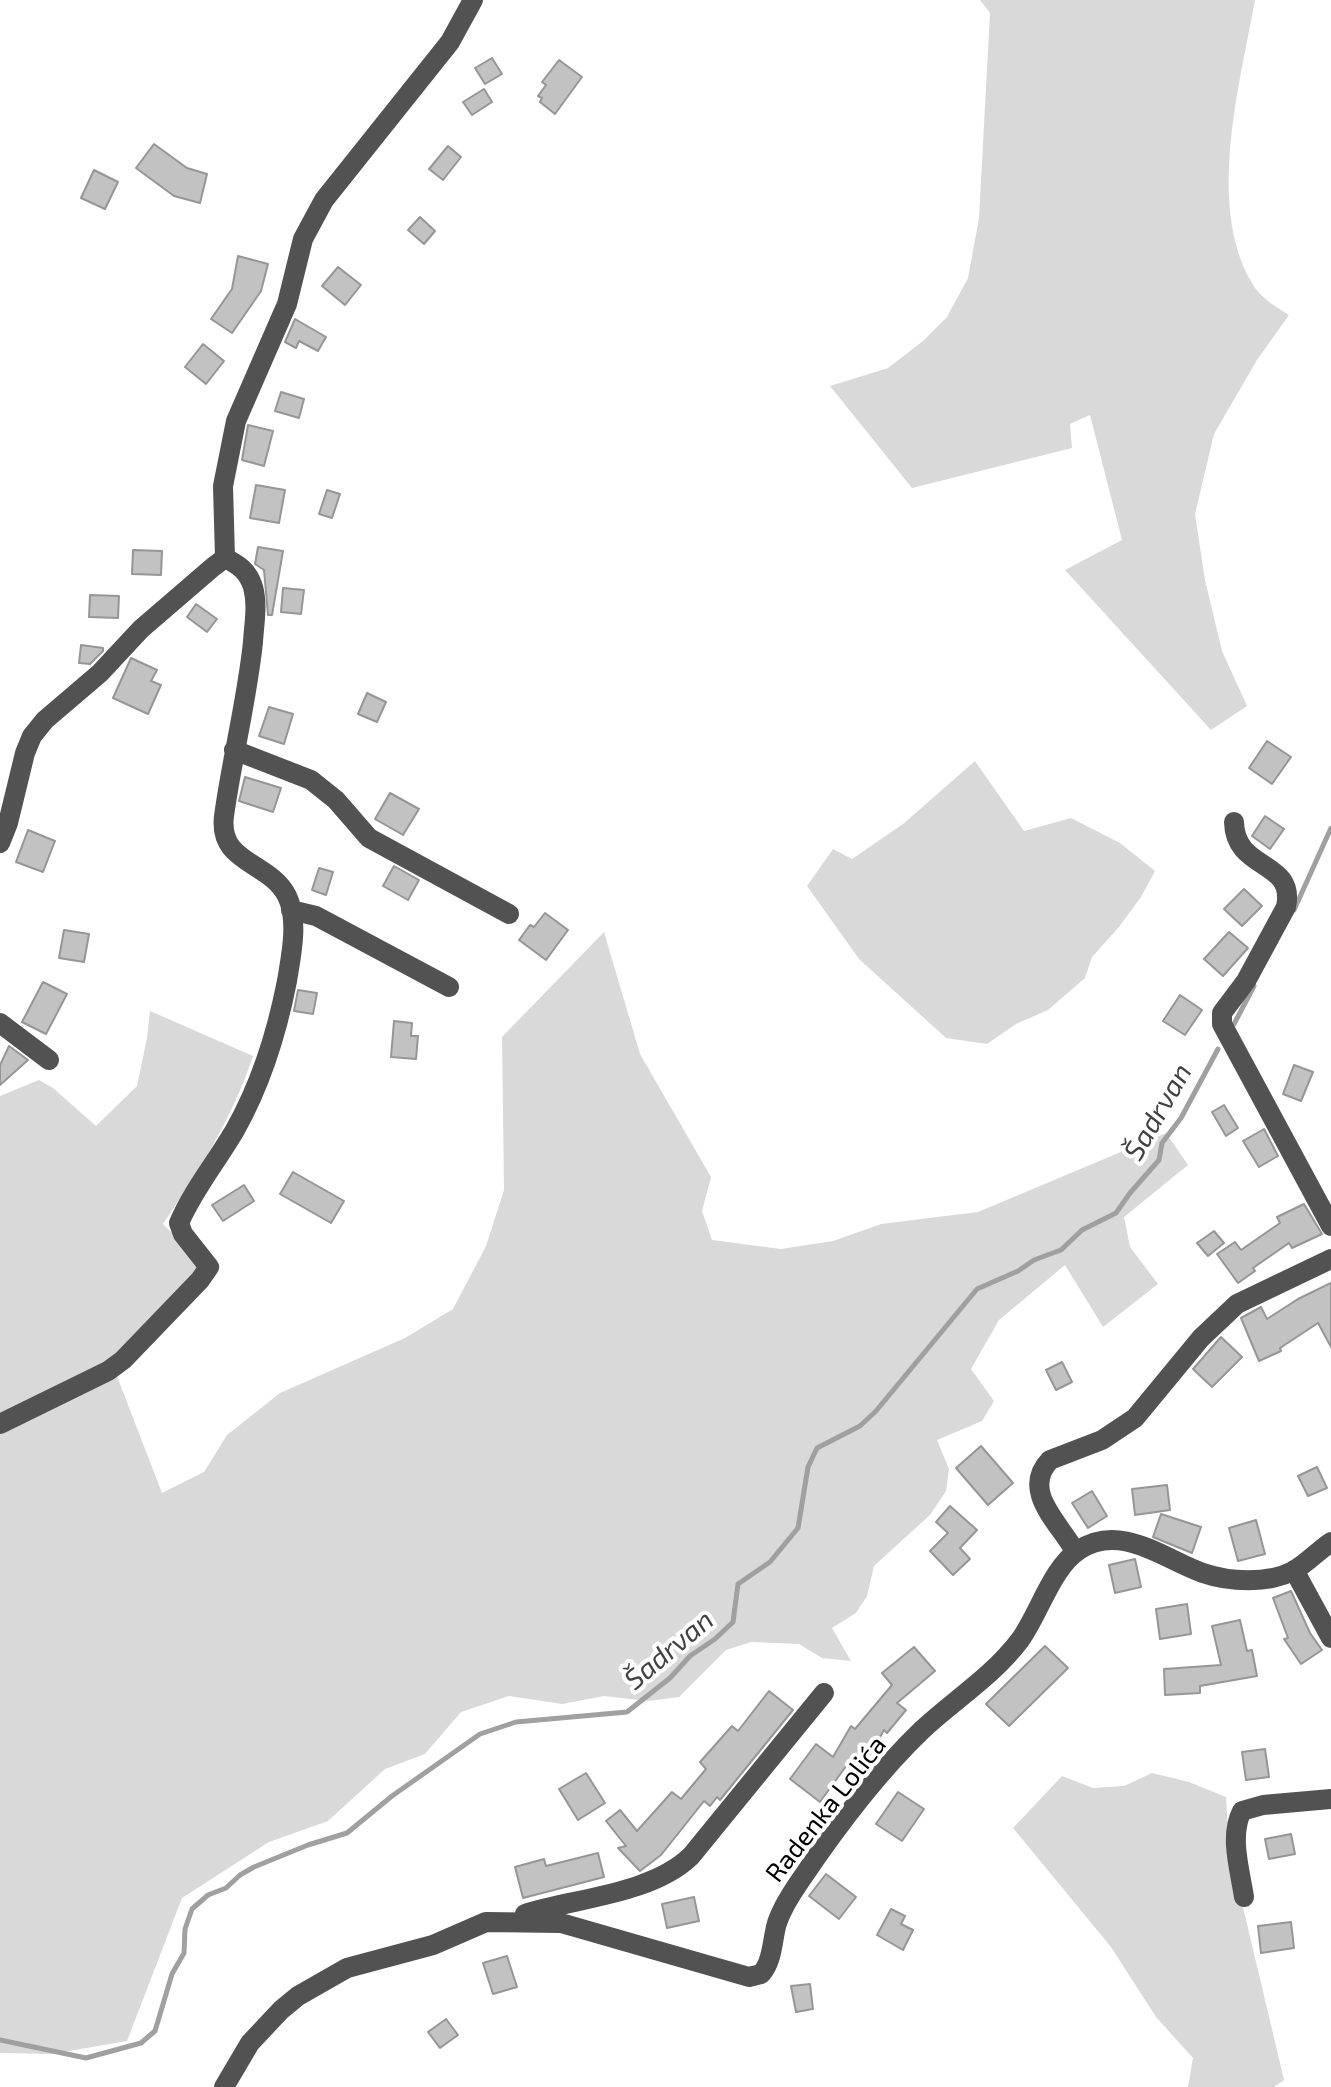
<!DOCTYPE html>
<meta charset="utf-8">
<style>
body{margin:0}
canvas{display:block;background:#fff}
</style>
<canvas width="1331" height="2087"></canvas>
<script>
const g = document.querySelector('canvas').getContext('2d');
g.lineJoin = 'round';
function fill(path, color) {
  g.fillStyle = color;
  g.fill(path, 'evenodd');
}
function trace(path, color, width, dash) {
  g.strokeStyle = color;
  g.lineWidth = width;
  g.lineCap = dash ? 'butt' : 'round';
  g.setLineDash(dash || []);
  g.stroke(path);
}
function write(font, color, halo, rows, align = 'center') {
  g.font = font + ' "Exo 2",sans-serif';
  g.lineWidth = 8;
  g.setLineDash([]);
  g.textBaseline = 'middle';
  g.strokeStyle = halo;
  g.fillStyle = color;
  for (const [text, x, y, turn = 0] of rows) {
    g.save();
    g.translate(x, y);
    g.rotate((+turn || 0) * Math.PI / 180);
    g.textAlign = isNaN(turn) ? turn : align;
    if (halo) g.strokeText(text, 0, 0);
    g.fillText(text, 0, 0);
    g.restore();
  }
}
fill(new Path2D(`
 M980,0H1255C1240,84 1206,205 1252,283C1260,298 1275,306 1289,315L1257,360L1214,434L1195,514L1205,580L1222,651L1247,706L1211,730L1065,570L1122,540L1090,415L1070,424L1072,448L912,488L830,386L888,368L923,341L947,317L968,278L979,218L990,13Z
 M975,761L1024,831L1071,818L1120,843L1155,871L1141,897L1119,927L1092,957L1085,978L1048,1010L1016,1024L987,1044L946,1038L859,959L807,886L833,849L852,859L903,824Z
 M604,932L640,1054L711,1177L702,1211L712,1240L781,1249L833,1241L881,1224L978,1212L1166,1133L1188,1165L1124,1217L1130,1247L1158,1284L1103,1327L1065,1265L999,1320L971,1369L994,1401L982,1421L937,1440L949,1469L946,1491L930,1515L874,1566L867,1596L856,1613L832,1628L851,1661L822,1658L799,1644L751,1642L726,1650L679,1697L648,1701L604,1696L562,1704L509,1696L461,1712L425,1754L385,1769L328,1821L269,1842L182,1898L127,2041L52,2054L0,2053V1432L115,1371L162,1493L204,1472L227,1435L280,1393L405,1338L453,1309L486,1246L504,1190L502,1037Z
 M150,1011L253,1056C233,1117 199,1171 163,1224L202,1263L120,1356L0,1419V1096L39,1080L53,1088L96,1126L137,1086L147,1038Z
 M1152,1773L1189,1782L1226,1797L1229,1848L1284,2080L1274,2087H1188L1193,2058L1156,2017L1111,1947L1013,1828L1062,1776L1093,1788L1124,1786Z`), '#d9d9d9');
trace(new Path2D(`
 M1294,910L1331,828
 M1234,1024L1254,986
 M0,2040L86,2058L141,2043L155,2031L172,1974L184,1953L185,1929L192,1909L208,1895L226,1888L240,1875L254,1867L308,1845L347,1833L392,1796L480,1734L516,1722L627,1712L670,1678L690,1656L715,1639L733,1622L738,1584L770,1562L798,1528L808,1467L817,1448L860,1426L876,1411L977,1289L1018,1271L1034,1260L1061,1250L1082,1230L1116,1213L1130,1193L1159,1160L1162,1143L1181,1118L1218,1049`), '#a0a0a0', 5);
const building = new Path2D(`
 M492,58L502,74L485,84L475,68Z
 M559,60L582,77L555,114L540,102L542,98L538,96L546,85L542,82Z
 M484,89L492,102L472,115L463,102Z
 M154,144L187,168L207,174L200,203L174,196L136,168Z
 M448,146L461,157L443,180L429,169Z
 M94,170L118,182L105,209L81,198Z
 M420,217L435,231L424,244L408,230Z
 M238,256L268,264L261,291L232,333L211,319L232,289Z
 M338,267L361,285L345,305L322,286Z
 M295,319L326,337L318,351L299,341L296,348L285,342Z
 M203,344L224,361L206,384L185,367Z
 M281,392L304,399L299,418L275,411Z
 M248,425L273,431L264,466L242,460Z
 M256,485L285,490L279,523L250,518Z
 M327,490L340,494L332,518L319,514Z
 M258,547L283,551L272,615H268L264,570L255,564Z
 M133,550L162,551L161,575L132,574Z
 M283,588L304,590L301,614L281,612Z
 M90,595L119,596L118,618L89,617Z
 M196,604L217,619L207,632L187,617Z
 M81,645L103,648V651L90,664L79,663Z
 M131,658L157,670L151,681L161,685L148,714L113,698Z
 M367,693L386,702L377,722L358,714Z
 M269,707L293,714L284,744L259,736Z
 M1267,741L1291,757L1272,784L1249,768Z
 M245,777L281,788L273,812L239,801Z
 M390,793L419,809L403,835L375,819Z
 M1265,816L1284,829L1270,849L1252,836Z
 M28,830L55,841L43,872L16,862Z
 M394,866L419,880L408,900L383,886Z
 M319,868L333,872L326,895L312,890Z
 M1244,889L1262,906L1242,926L1224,909Z
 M545,913L568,930L546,960L519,940L530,925L534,927Z
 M64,930L89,934L84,962L59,958Z
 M1229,932L1248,948L1223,976L1204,959Z
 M43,982L67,994L46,1034L22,1022Z
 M298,990L317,993L313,1014L294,1011Z
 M1180,995L1202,1010L1185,1035L1163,1021Z
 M394,1021L412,1023L411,1036H418L416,1059L391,1057Z
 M9,1046L28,1060L0,1085V1065Z
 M1294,1065L1313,1072L1301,1101L1283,1094Z
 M1224,1105L1238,1128L1226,1136L1212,1112Z
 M1264,1129L1278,1156L1259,1167L1243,1141Z
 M293,1172L344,1201L331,1223L280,1194Z
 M244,1185L254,1201L223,1221L212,1205Z
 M1304,1204L1322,1234L1292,1248L1289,1243L1253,1268L1255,1271L1238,1283L1217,1254L1235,1242L1241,1250L1280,1223L1277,1217Z
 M1214,1231L1224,1243L1208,1256L1197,1243Z
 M1331,1283V1347L1318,1323L1280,1348L1281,1351L1259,1361L1241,1318L1261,1307L1267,1319L1298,1299Z
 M1221,1337L1242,1357L1212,1387L1193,1369Z
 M1062,1362L1072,1382L1056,1390L1046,1370Z
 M981,1446L1013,1483L988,1505L956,1468Z
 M1317,1467L1327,1488L1308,1496L1298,1476Z
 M1167,1485L1170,1510L1135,1515L1132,1489Z
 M1092,1491L1107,1516L1088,1528L1072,1503Z
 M950,1506L977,1530L960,1548L970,1559L953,1575L930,1551L948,1533L936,1522Z
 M1161,1514L1201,1527L1192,1553L1153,1537Z
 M1256,1520L1265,1554L1238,1561L1229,1528Z
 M1135,1559L1141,1587L1115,1593L1109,1565Z
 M1291,1591L1310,1633L1322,1650L1301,1664L1284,1639L1288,1638L1273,1598Z
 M1187,1604L1191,1634L1160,1639L1156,1609Z
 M1240,1620L1247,1651L1252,1650L1257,1676L1200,1686V1693L1165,1695L1164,1669L1221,1665L1212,1626Z
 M1045,1646L1068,1668L1009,1726L986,1704Z
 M914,1647L935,1671L897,1703L906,1710L887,1733L884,1730L864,1765L852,1758L820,1802L790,1779L816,1744L833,1757L851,1726L855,1729L892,1685L882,1673Z
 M769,1691L793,1710L720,1800L717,1797L710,1806L704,1801L661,1855L640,1871L618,1848L626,1846L606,1821L620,1810L637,1831L672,1792L681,1799L706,1769L700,1762L732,1726L738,1731Z
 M1265,1749L1269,1777L1246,1780L1242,1752Z
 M586,1773L605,1803L578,1820L559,1789Z
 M898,1792L924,1809L902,1841L876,1824Z
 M1291,1834L1295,1854L1269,1859L1265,1839Z
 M598,1853L604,1877L523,1898L515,1867L544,1859L546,1866Z
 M826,1874L856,1897L839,1919L809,1896Z
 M694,1897L699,1921L667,1928L662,1904Z
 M891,1909L905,1916L901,1924L913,1930L903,1950L877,1935Z
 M1291,1922L1294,1948L1261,1953L1258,1926Z
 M507,1956L517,1987L493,1994L483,1963Z
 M810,1984L813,2009L796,2012L791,1986Z
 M446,2019L458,2035L440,2048L428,2032Z`);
fill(building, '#c2c2c2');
trace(building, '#969696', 2);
trace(new Path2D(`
 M225,558L223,486L236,421L287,304L303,239L324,200L450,42L473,0
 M234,750L311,780L336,800L369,838L509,914
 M1234,822C1235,872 1296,859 1286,907L1246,981L1222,1013V1024L1331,1226
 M0,843L8,823L25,753L32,736L45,720L100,673L141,629L213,567L225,558C239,565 248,571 253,587C258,605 254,624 253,642C247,700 232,758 224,816C218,864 269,861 287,896C299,920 291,956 287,981C277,1032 261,1084 235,1130C217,1161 193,1190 179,1223L183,1234L209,1267L200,1280L123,1360L108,1371L0,1424
 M291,910L316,916L449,987
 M0,1023L49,1060
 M1073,1554V1548C1058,1522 1021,1490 1050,1460L1102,1440L1135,1418L1201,1338L1237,1304L1331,1259
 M1294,1570L1331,1638
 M1244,1897C1240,1870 1229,1836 1242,1811L1263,1805L1331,1799
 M525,1914C576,1898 652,1894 691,1856L824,1693
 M224,2087L250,2043L281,2010L298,1996L347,1968L433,1945L486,1922L561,1923L749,1977L761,1974C773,1961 772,1940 777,1923C782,1908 791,1894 800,1881C835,1829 876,1774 922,1730C954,1700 993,1676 1020,1640C1039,1614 1052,1567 1079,1550C1121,1522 1165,1560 1203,1573C1229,1582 1268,1584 1293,1571C1306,1564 1319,1550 1331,1542`), '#525252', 20);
write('26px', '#000', '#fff', [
 ["Radenka Lolića",826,1809,-52]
]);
write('italic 28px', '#414141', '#fff', [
 ["Šadrvan",1158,1112,-60],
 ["Šadrvan",669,1650,-40]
]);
</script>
